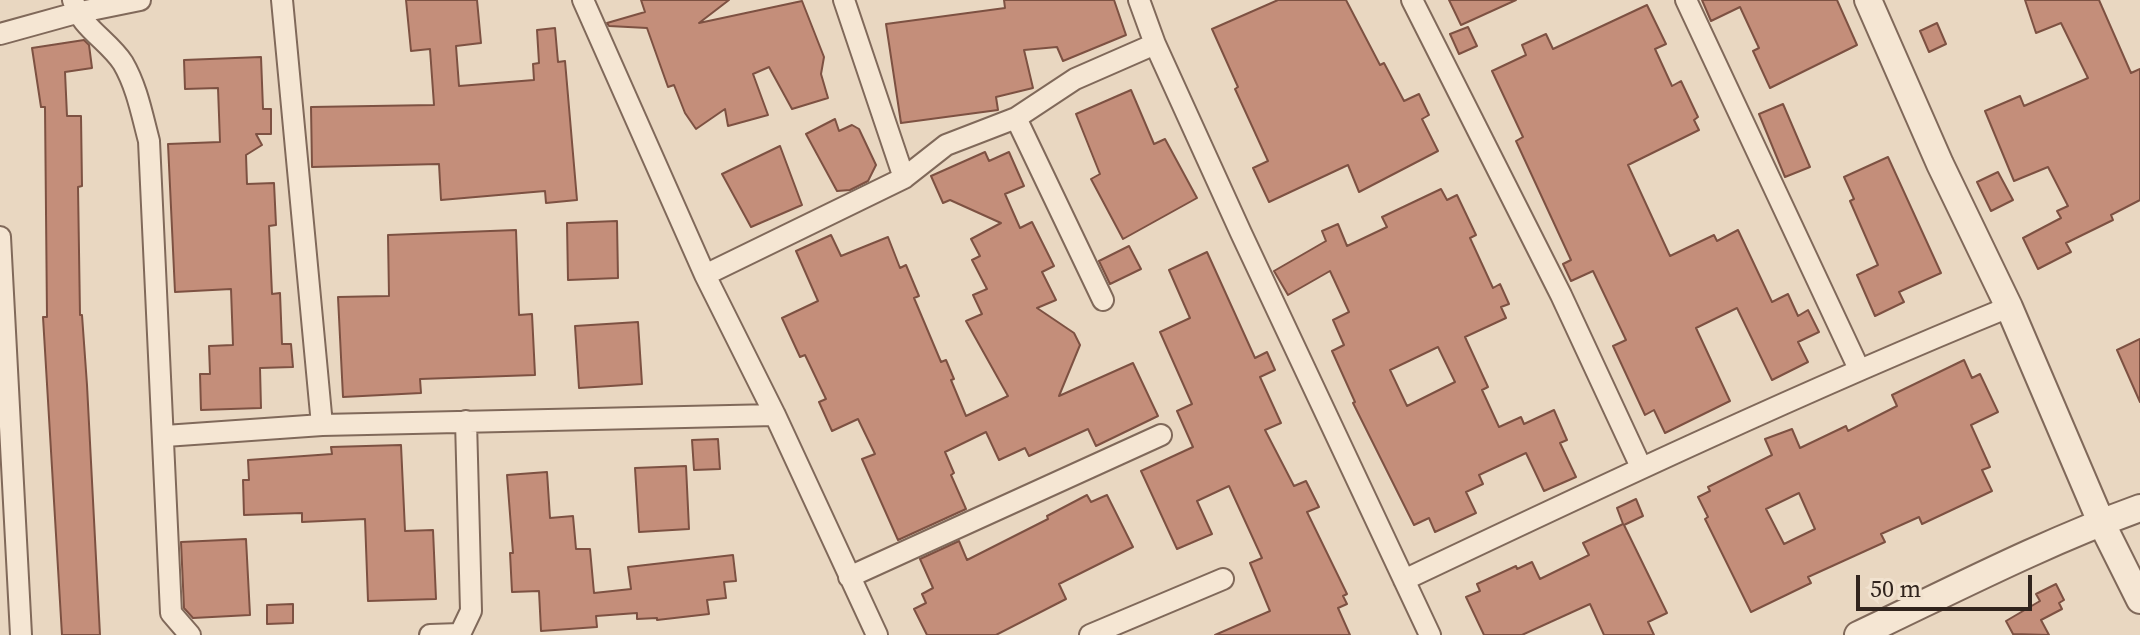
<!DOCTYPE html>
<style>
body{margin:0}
#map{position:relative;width:2140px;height:635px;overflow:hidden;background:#e9d7c1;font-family:"Source Serif 4",serif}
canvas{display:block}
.scale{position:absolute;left:1856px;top:575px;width:176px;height:36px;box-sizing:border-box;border:4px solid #31241d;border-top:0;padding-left:10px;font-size:24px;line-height:28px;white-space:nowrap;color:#31241d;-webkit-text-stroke:6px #f1e2cf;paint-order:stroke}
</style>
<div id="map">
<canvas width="2140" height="635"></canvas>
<div class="scale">50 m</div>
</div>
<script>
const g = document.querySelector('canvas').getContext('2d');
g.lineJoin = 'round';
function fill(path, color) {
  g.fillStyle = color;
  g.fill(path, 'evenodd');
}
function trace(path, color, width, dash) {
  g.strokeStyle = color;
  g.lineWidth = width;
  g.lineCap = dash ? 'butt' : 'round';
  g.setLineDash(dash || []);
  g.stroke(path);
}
const building = new Path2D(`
 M406,0H477L481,43L456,46L459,86L534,80L533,64L539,63L537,30L555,28L558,62L565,61L577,200L546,203L545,191L441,200L439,164L312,167L311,107L434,105L430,49L411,51Z
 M641,0H729L699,23L802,1L824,57L821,74L828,98L792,109L769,67L753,74L768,115L728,126L725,109L696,129L685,113L674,85L668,87L647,28L609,26L607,23L645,12Z
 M1004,0H1114L1126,35L1063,61L1057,47L1024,50L1033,88L996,97L998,110L901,123L886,24L1005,8Z
 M1278,0H1346L1380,65L1384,63L1404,101L1419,94L1429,115L1422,119L1438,151L1359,192L1348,165L1269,202L1253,168L1268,161L1235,89L1238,87L1212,29Z
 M1449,0H1516L1461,25Z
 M1702,0H1837L1857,45L1770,88L1753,51L1759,48L1740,7L1711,21Z
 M2025,0H2099L2131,73L2140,69V200L2111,215L2113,220L2066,243L2071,252L2038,269L2023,238L2061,218L2057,211L2068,206L2048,167L2014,181L1985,111L2020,96L2024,106L2088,78L2061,23L2036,33Z
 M1647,5L1666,44L1655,49L1672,86L1681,81L1698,117L1694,120L1699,130L1628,165L1670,256L1714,235L1717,241L1738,230L1772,302L1788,294L1798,316L1808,310L1819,332L1798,342L1808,362L1772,380L1737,308L1696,328L1730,401L1665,433L1654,410L1645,415L1613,346L1626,340L1593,271L1571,281L1563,264L1571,260L1516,141L1523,137L1492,71L1526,55L1522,45L1546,34L1553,49Z
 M1937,23L1946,44L1929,52L1920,31Z
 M1468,27L1477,46L1459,54L1450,34Z
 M84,40L89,45L92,68L65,72L67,116H81L82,186L78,187L80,315H82L87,385L100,635H62L43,317H47L45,107H41L32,48Z
 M261,57L263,109H271V134H256L262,145L246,155L247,184L274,183L276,225L269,226L272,294L280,293L282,344H291L293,367L260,368L261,408L201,410L200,374H210L209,346L233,345L231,289L175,292L168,144L220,142L218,88L185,89L184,60Z
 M1131,90L1154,144L1165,139L1197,198L1123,239L1091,179L1100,174L1076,114Z
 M1783,104L1810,167L1785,177L1759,114Z
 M835,119L839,131L852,125L859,129L876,165L868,181L850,190L837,191L806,134Z
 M780,146L802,205L751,227L722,174Z
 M985,152L989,161L1009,152L1024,186L1005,194L1020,228L1032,222L1054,266L1042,272L1056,300L1037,308L1074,333L1080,345L1059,396L1133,363L1158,416L1096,446L1088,429L1029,456L1025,448L999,460L986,432L945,452L954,473L951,475L966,509L898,540L862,459L875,454L858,419L832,431L819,402L826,399L805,355L800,357L782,318L818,301L796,251L831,235L841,256L888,237L900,268L906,265L919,296L914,298L941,362L946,360L954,379L951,380L966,416L1008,396L966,321L982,314L973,295L987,289L972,260L980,256L971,239L1001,223L950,200L943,203L931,176Z
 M1888,157L1941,273L1899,292L1904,302L1875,316L1857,275L1878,265L1850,201L1854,199L1844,177Z
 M1998,172L2013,200L1991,211L1977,182Z
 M1441,189L1447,200L1457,195L1476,235L1470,238L1493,288L1500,284L1509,304L1501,307L1506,318L1465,337L1488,387L1482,390L1499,427L1521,417L1524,424L1554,410L1567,440L1560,443L1576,477L1544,491L1526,453L1479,475L1483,484L1466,492L1476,513L1435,532L1429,518L1414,525L1353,403L1355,402L1332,351L1344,345L1333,320L1349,312L1330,271L1288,295L1274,271L1326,241L1322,231L1338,224L1347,246L1387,227L1382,217ZM1438,347L1455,382L1407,406L1390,370Z
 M617,221L618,278L568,280L567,223Z
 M516,230L519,315L532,314L535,375L420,379L421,393L343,397L338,297L389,296L388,235Z
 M1129,246L1141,269L1110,284L1099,261Z
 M1207,252L1255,358L1267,352L1275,370L1260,377L1281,423L1265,430L1294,486L1306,481L1319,507L1307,512L1347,594L1343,596L1347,604L1338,608L1350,635H1215L1270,611L1250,563L1262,558L1229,486L1197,501L1212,534L1177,549L1141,471L1193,447L1177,411L1192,404L1160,332L1190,318L1169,270Z
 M638,322L642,384L579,388L575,326Z
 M2140,339V402L2117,350Z
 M1964,360L1972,378L1980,374L1998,412L1971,425L1990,467L1982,470L1992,491L1922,524L1919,517L1881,534L1885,542L1808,577L1811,583L1751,612L1705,519L1708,517L1698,497L1710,491L1708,487L1772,455L1765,439L1792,429L1800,448L1846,426L1848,431L1897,406L1892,395ZM1799,493L1815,529L1784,544L1766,509Z
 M718,439L720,469L694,470L692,440Z
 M401,445L405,531L433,530L436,599L368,601L365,519L302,522V513L244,515L243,480H249L248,460L332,454L331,447Z
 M686,466L689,529L639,532L635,468Z
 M547,472L550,518L573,516L576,549H590L594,593L631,589L628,567L733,555L736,581L724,582L726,598L707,600L709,614L657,620V618L637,619V613L596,616L597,627L541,631L539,591L512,592L510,553H513L507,475Z
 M1087,495L1091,502L1107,495L1133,547L1059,584L1066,599L996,635H927L914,609L926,603L922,594L933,588L920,559L959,541L967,560L1048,519L1047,516Z
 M1636,499L1643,516L1624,525L1667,613L1648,622L1654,635H1604L1590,604L1522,635H1484L1466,597L1480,591L1477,584L1516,566L1517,569L1532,562L1540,579L1589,555L1583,543L1623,524L1617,508Z
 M246,539L250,615L193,618L184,608L181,542Z
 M2056,584L2064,600L2059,603L2062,609L2041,620L2049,635L2013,634L2006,621L2040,601L2036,594Z
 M293,604V623L267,624V605Z`);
fill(building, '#c48e7a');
trace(building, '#7d5142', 2);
const minor = new Path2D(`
 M73,0C80,27 108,40 123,63C137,87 142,115 149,141L171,613L190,635
 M282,0L322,425
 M583,0L705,275L775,415L877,635
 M844,0L904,178
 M1139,0L1155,44L1241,233L1430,635
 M1412,0L1561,295L1641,467
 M1686,0L1859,369
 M0,34L76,13L140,0
 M1016,118L1103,300
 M0,237L21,635
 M705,275L904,178L946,145L1016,118L1075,79L1155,44
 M165,436L322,425L775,415
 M849,577L1161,435
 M1404,580C1604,485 1804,391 2009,307
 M430,635L460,634L471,611L466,421
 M1090,635L1223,579`);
const tertiary = new Path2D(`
 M1868,0L1940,164L2009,307L2101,522L2140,600
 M1858,635C1951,591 2043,543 2140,508`);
trace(minor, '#80695a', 24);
trace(tertiary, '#80695a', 30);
trace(minor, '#f5e6d3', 20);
trace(tertiary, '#f5e6d3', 26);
</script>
